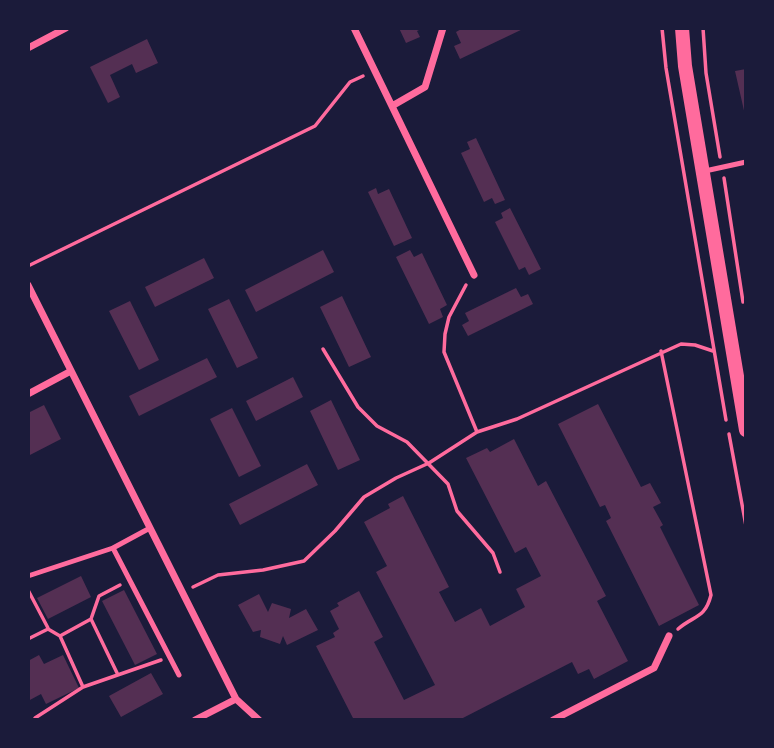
<!DOCTYPE html>
<style>
body{margin:0}
#map{position:relative;width:774px;height:748px;overflow:hidden;background:#1b1b3a;font-family:"Source Serif 4",serif}
canvas{display:block}
.frame{position:absolute;inset:0;border:30px solid #1b1b3a;pointer-events:none}
</style>
<div id="map">
<canvas width="774" height="748"></canvas>
<div class="frame"></div>
</div>
<script>
const g = document.querySelector('canvas').getContext('2d');
g.lineJoin = 'round';
function fill(path, color) {
  g.fillStyle = color;
  g.fill(path, 'evenodd');
}
function trace(path, color, width, dash) {
  g.strokeStyle = color;
  g.lineWidth = width;
  g.lineCap = dash ? 'butt' : 'round';
  g.setLineDash(dash || []);
  g.stroke(path);
}
fill(new Path2D(`
 M399,28H423L417,31L420,37L406,43Z
 M463,28H525L460,59L454,46L461,43L456,32Z
 M147,39L158,63L136,73L132,64L110,75L120,97L108,103L90,67Z
 M746,69V115H745L735,71Z
 M476,138L505,200L495,204L492,198L484,202L461,153L470,149L467,142Z
 M376,188L378,194L389,189L412,238L394,246L368,192Z
 M510,208L541,269L529,275L525,267L519,270L495,222L503,218L501,213Z
 M323,250L334,272L256,312L245,290Z
 M410,250L414,257L422,253L447,305L440,309L443,317L429,324L396,257Z
 M204,258L214,278L155,307L145,287Z
 M516,288L521,297L528,294L533,304L468,336L462,325L469,321L465,313Z
 M342,296L371,357L349,367L320,307Z
 M229,299L258,358L237,368L208,309Z
 M130,301L159,360L139,370L109,311Z
 M207,358L217,377L139,416L129,396Z
 M293,377L303,397L256,421L246,401Z
 M331,400L360,460L338,470L310,411Z
 M598,404L641,487L650,483L661,503L653,507L663,525L660,527L699,605L659,626L606,521L611,518L605,505L600,507L558,424Z
 M44,405L61,439L28,456V413Z
 M232,408L261,466L239,477L210,419Z
 M514,439L538,486L546,481L606,596L597,601L628,661L594,679L589,669L578,674L572,662L459,720H354L316,646L335,637L333,633L339,629L330,611L339,606L337,603L359,591L383,637L374,642L404,700L435,685L376,572L387,566L364,522L390,508L388,504L403,496L449,587L439,592L455,622L481,608L490,626L525,607L516,589L541,576L526,547L515,553L466,458L487,448L490,452Z
 M307,464L318,485L240,525L229,504Z
 M81,576L91,597L48,619L37,598Z
 M124,590L157,654L135,665L102,601Z
 M259,594L268,612L272,603L291,609L289,618L306,609L318,630L287,645L283,636L280,644L260,637L261,630L253,632L238,605Z
 M39,655L44,664L63,655L79,688L46,704L41,694L28,701V661Z
 M151,673L163,694L121,717L109,696Z`), '#542f53');
trace(new Path2D(`
 M662,28L666,68L726,420
 M703,28L706,73L720,157
 M724,178L743,302
 M28,266L315,126L350,82L363,76
 M466,285L449,317L445,334L444,352L477,432
 M323,349L358,407L377,426L407,442L448,484L457,511L493,553L500,572
 M661,351L711,595C705,619 694,615 678,629
 M729,434L746,526
 M193,587L218,575L263,570L304,561L335,531L364,497L396,478L429,463L477,432L517,419L681,344L695,345L713,351
 M28,590L48,628
 M91,619L118,675
 M60,636L83,687
 M28,639L48,629L60,636L91,619L99,596L120,585
 M36,720L35,718L83,687L161,660`), '#ff6b9d', 3.5);
trace(new Path2D(`
 M705,171L746,162
 M150,528L113,548L179,675
 M28,576L113,548`), '#ff6b9d', 5);
trace(new Path2D(`
 M354,28L474,275
 M28,48L66,28
 M392,106L425,87L443,28
 M28,285L236,699L259,720
 M28,394L71,371
 M195,720L236,699
 M553,720L654,668L669,636`), '#ff6b9d', 7);
trace(new Path2D(`
 M682,28L685,66L746,430`), '#ff6b9d', 14);
</script>
